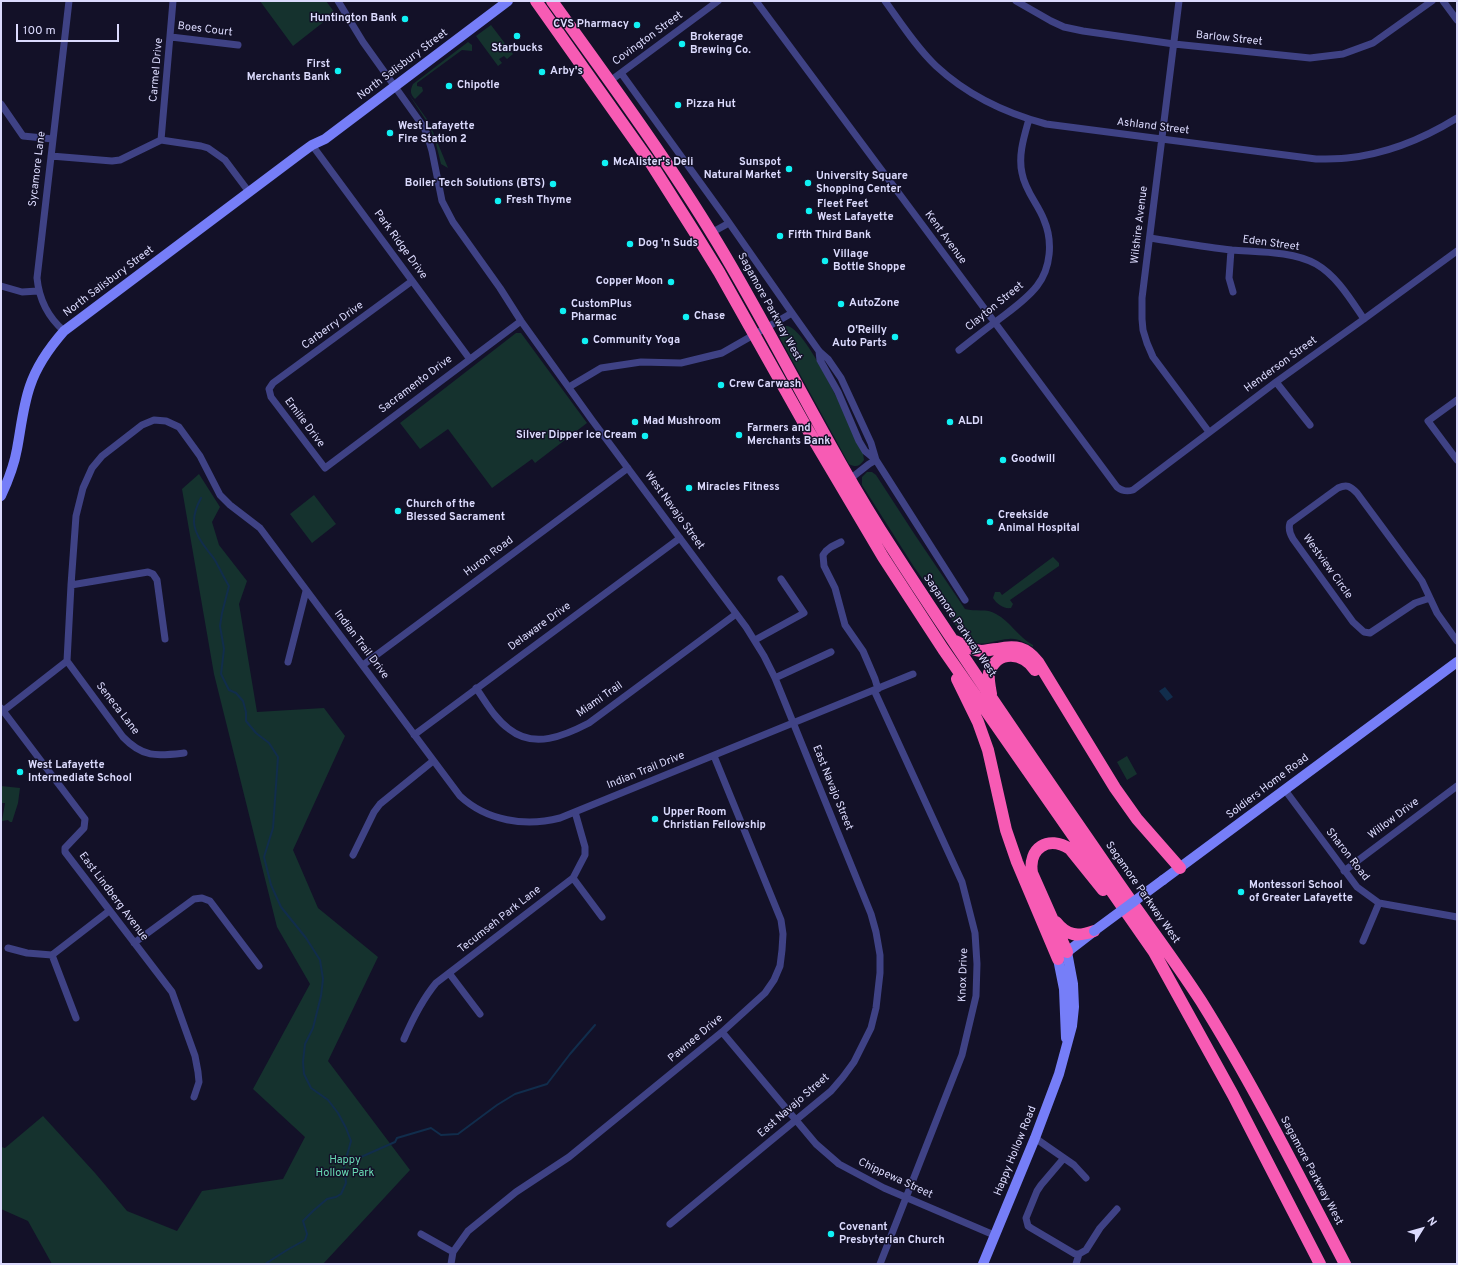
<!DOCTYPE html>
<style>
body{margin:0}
#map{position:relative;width:1458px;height:1265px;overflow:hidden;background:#131128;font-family:Overpass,sans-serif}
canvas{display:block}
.frame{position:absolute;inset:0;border:2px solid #dbdafd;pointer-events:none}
.north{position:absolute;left:1402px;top:1209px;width:40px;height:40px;-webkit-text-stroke:3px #131128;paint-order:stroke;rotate:53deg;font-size:11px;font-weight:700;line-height:16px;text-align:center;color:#dbdafd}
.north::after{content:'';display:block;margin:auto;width:14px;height:18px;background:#dbdafd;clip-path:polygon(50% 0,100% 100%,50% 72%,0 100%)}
.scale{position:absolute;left:16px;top:24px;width:103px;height:18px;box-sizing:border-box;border:2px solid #dbdafd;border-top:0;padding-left:5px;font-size:12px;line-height:14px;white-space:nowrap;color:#dbdafd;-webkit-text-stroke:3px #131128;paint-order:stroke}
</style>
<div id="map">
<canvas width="1458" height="1265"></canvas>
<div class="frame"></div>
<div class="north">N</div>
<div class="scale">100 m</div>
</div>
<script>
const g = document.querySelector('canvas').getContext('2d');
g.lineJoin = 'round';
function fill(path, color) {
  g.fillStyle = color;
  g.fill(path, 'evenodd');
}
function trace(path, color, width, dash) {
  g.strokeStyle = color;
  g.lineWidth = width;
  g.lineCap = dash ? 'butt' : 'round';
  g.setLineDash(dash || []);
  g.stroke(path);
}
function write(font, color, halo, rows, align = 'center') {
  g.font = font + ' Overpass,sans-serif';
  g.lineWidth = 3;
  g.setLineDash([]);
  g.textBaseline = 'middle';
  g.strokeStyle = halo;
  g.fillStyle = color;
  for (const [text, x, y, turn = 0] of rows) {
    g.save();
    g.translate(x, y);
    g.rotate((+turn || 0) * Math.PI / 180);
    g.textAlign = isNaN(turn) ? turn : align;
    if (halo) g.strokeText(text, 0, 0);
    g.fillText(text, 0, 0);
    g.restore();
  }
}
fill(new Path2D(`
 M260,1H326L335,13L293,46Z
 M491,25L513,54L507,59L504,56L499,59L502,63L498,66L476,36Z
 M468,42L472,45V51L462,50L417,83V86L422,87L423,91L415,99C410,94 410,90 413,84Z
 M408,93L429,122L448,168L441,164L436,144L429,125Z
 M786,326C806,324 854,434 863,453L864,460C860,466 856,468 849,464L780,338C779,332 781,329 786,326Z
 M516,333H521L587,423L535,463L532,459L492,488L448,429L420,449L400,423Z
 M867,472H872L876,475L915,535L965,609C975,612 987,608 996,614C1010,621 1018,637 1033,645V647C1025,643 1018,638 1009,639C991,640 981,650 964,637L914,567L862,485V477Z
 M199,474L220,507L212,522L219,545L247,581L239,604L257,712L324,708L345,736L293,850L318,908L378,957L328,1061L410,1170L323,1264H52L28,1221L1,1209V1147L5,1148L43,1116L95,1173L127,1211L177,1231L202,1191L283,1179L305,1137L253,1089L310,984L277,927L214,674L182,489Z
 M314,495L336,524L312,543L290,514Z
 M1053,557L1059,563V566L1010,600L1013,604L1011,608C1003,609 997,604 993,598L995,592H1000L1002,595Z
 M1127,756L1137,774L1127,780L1117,762Z
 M1,786L20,788L18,803L12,822H10L8,820L2,821L5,803H1Z`), '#15322e');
fill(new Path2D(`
 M1165,687L1173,697L1167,701L1159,691Z`), '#112d4c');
trace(new Path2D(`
 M201,498C189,520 193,532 208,551C211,555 215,559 217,564C221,571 224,578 229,586L222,613L220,626L224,649L221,674L229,690L236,693L243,701L246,712V721L256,733L269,743L278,757L273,828L264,857L271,885L281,907L306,938L320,960L323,979L321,996L313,1028L305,1044L303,1062L304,1074L311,1088L328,1100L338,1113L346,1128L351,1141L344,1166L346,1183L341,1194L336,1197L327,1199L313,1211L303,1221L307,1234L305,1240L287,1250L265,1264
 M346,1159L361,1157L395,1142L397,1138L431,1128L441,1135L458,1134L497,1105L515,1094L547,1084L570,1054L595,1025`), '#112d4c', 2);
trace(new Path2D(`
 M338,1L363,42L423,126L427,134L432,151L442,201L453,222L500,288L521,321L592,420L746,627L764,656L775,678L871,914L876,932L880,955V973L876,1008L871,1028L854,1062L843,1077L831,1091L670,1224
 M756,1L1117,487C1122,491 1126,492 1133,490L1276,382L1364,319L1457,251
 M885,1C901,23 916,47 936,66C966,94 1005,113 1046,124L1316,159C1326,159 1337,159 1347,158C1387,154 1423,139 1457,118
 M1016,1L1051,21L1064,27L1083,31L1174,44L1310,58L1343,54L1373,43L1432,1
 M1179,1L1142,298V319L1143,330L1147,343L1153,357L1209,432
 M1443,1L1457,20
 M171,37L238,45
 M621,73L725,217L792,313L819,351L828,359L841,378L871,443L876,460
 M610,81L718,1
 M1,104L23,136L53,139
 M161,140L173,1
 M312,145L469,358
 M51,156L112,161L120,160L161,140L201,146L208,148L225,160L249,192
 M711,233L729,223
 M1150,238C1177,242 1204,247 1232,250C1258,252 1293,251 1316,264C1337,276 1351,300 1364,319
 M1231,250L1229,278L1233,292
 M412,281L273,383L269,389L271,397L325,468L521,321
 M1,286L22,292L38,291
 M64,331C48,317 39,299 37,278L69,1
 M959,350C972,340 984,330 998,320C1011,310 1026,300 1037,286C1051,268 1053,241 1044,220C1038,204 1025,191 1022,173C1018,155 1024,137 1029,119
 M819,351L820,360L838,392L859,441L865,451L876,460L965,600
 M1276,382L1310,425
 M569,387L601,368L641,362L681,363L722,353L792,313
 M1457,400L1428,421L1457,460
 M850,479L869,464L876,460
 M841,542L831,547L826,551L823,555L824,566L835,588L845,625L863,651L875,679L878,689
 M71,585L148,572L153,574L157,580L165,639
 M1430,598L1415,603L1370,633L1364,632L1353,622L1293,539C1290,534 1288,529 1290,523L1338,488C1347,484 1350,486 1357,493L1422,581L1437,613L1457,641
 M755,640L804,613L781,579
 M67,661L123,737C143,758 157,756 184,753
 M288,662L306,591
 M363,665L628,468
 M775,678L831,652
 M476,688C486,702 495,719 509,729C534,749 564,736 589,723L736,614
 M874,690L962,882L975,933L977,964L976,996L962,1055L880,1264
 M1,708L85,819L84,828L65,848V852L172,992L195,1056L198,1072L199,1082L194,1097
 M3,711L67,661L71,585L76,516L83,488L92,468L102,456L142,425L154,420L166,421L179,427L200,456L220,495L230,505L260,528L460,796C487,821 525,827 560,818L913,674
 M414,735L680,538
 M1285,790L1357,887L1379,903L1457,917
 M353,855L374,812L380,804L433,761
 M1344,871L1457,786
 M573,878L602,917
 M1363,941L1379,903
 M134,943L194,899L202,898L210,901L259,966
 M8,948L27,953L52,955L109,911
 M52,955L76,1018
 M449,973L480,1014
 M722,1032L816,1144L839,1164L884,1188L994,1235
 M404,1039C413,1018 422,1000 436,983L573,878L585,855V847L575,812
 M1035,1138L1074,1165L1086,1178
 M1064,1158L1041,1185L1037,1191L1026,1218L1028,1226L1031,1228L1075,1254H1079L1086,1250L1100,1228L1117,1209
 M421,1234L453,1252
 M451,1264L453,1252L468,1231L516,1192L569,1157L722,1032L765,993L774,980L780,966L782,950L783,934L781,920L714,756
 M1076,1264L1079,1254`), '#3f4285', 7);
trace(new Path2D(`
 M1,496C8,481 14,466 17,449C21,428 23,406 30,386C37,365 50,347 64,331L301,153L312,145L325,139L508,1
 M1163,880L1457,662
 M1066,1038L1064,989L1058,959L1093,932
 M983,1264L1035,1138L1059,1074L1072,1026L1074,1007L1073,984L1067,952`), '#767ef8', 10);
trace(new Path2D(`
 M536,1L652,165L695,233L719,272L805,425L883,557L943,649L1154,952L1233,1095L1320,1264
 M552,1C609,80 667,159 717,242C778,343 828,450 892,548C964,660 1040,769 1115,878C1143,919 1174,959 1201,1001C1254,1086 1299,1176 1345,1264
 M955,641C964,645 972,650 981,651C986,651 992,649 997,649C1016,645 1026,647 1038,662L1115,788L1137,819L1180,868
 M957,679L978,722L988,750L1006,830L1017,862L1058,959
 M991,694C990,688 988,679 989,673C997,649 1024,652 1035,670
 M1056,922C1067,936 1078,937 1094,931
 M1067,952L1032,873C1028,848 1048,835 1070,849L1103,890`), '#f75bb4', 12);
trace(new Path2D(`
 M1094,931L1163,880`), '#767ef8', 10);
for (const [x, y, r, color] of [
 [405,19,4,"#10f1f4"],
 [637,25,4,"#10f1f4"],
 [517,36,4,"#10f1f4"],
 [682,44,4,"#10f1f4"],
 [338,71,4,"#10f1f4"],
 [542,72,4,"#10f1f4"],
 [449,86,4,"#10f1f4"],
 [678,105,4,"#10f1f4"],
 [390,133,4,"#10f1f4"],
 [605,163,4,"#10f1f4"],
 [789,169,4,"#10f1f4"],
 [808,183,4,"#10f1f4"],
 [553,184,4,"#10f1f4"],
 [498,201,4,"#10f1f4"],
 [809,211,4,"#10f1f4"],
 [780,236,4,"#10f1f4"],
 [630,244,4,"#10f1f4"],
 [825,261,4,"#10f1f4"],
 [671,282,4,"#10f1f4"],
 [841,304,4,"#10f1f4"],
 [563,311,4,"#10f1f4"],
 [686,317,4,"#10f1f4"],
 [895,337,4,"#10f1f4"],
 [585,341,4,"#10f1f4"],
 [721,385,4,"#10f1f4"],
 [635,422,4,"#10f1f4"],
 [950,422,4,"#10f1f4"],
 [739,435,4,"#10f1f4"],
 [645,436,4,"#10f1f4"],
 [1003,460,4,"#10f1f4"],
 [689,488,4,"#10f1f4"],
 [398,511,4,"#10f1f4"],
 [990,522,4,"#10f1f4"],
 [20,772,4,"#10f1f4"],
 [655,819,4,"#10f1f4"],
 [1241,892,4,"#10f1f4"],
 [831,1234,4,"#10f1f4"]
]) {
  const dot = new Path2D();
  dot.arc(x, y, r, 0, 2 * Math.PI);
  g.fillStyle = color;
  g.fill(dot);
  trace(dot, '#131128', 1.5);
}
write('bold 11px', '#dbdafd', '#131128', [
 ["Huntington Bank",397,19,"right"],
 ["CVS Pharmacy",629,25,"right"],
 ["Brokerage",690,38],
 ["Brewing Co.",690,51],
 ["Starbucks",517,49,"center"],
 ["First",330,65,"right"],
 ["Merchants Bank",330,78,"right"],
 ["Arby's",550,72],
 ["Chipotle",457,86],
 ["Pizza Hut",686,105],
 ["West Lafayette",398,127],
 ["Fire Station 2",398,140],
 ["McAlister's Deli",613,163],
 ["Sunspot",781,163,"right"],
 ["Natural Market",781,176,"right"],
 ["University Square",816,177],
 ["Shopping Center",816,190],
 ["Boiler Tech Solutions (BTS)",545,184,"right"],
 ["Fresh Thyme",506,201],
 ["Fleet Feet",817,205],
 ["West Lafayette",817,218],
 ["Fifth Third Bank",788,236],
 ["Dog 'n Suds",638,244],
 ["Village",833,255],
 ["Bottle Shoppe",833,268],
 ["Copper Moon",663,282,"right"],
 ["AutoZone",849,304],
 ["CustomPlus",571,305],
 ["Pharmac",571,318],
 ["Chase",694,317],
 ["O'Reilly",887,331,"right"],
 ["Auto Parts",887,344,"right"],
 ["Community Yoga",593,341],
 ["Crew Carwash",729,385],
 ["Mad Mushroom",643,422],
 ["ALDI",958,422],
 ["Farmers and",747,429],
 ["Merchants Bank",747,442],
 ["Silver Dipper Ice Cream",637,436,"right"],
 ["Goodwill",1011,460],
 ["Miracles Fitness",697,488],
 ["Church of the",406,505],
 ["Blessed Sacrament",406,518],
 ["Creekside",998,516],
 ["Animal Hospital",998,529],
 ["West Lafayette",28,766],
 ["Intermediate School",28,779],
 ["Upper Room",663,813],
 ["Christian Fellowship",663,826],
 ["Montessori School",1249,886],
 ["of Greater Lafayette",1249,899],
 ["Covenant",839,1228],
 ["Presbyterian Church",839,1241]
], 'left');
write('11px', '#dbdafd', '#131128', [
 ["Boes Court",205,30,7],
 ["Covington Street",648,39,-36],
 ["Barlow Street",1229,39,6],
 ["North Salisbury Street",403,65,-37],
 ["Carmel Drive",157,70,-85],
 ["Ashland Street",1153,127,7],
 ["Sycamore Lane",38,169,-83],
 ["Wilshire Avenue",1140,225,-83],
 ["Kent Avenue",945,238,54],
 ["Eden Street",1271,244,8],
 ["Park Ridge Drive",400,245,54],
 ["North Salisbury Street",109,282,-37],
 ["Sagamore Parkway West",769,307,61],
 ["Clayton Street",995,307,-39],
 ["Carberry Drive",333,326,-36],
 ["Henderson Street",1281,365,-36],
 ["Sacramento Drive",416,385,-37],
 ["Emilie Drive",304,423,53],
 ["West Navajo Street",674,511,54],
 ["Huron Road",489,557,-37],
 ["Westview Circle",1327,567,54],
 ["Sagamore Parkway West",959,626,56],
 ["Delaware Drive",540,627,-36],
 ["Indian Trail Drive",361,645,53],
 ["Miami Trail",600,700,-35],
 ["Seneca Lane",117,709,52],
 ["Indian Trail Drive",646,771,-22],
 ["Soldiers Home Road",1268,787,-37],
 ["East Navajo Street",832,788,68],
 ["Willow Drive",1394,819,-37],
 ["Sharon Road",1347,855,52],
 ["Sagamore Parkway West",1142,893,55],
 ["East Lindberg Avenue",113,897,53],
 ["Tecumseh Park Lane",500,920,-38],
 ["Knox Drive",964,975,-88],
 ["Pawnee Drive",696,1039,-40],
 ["East Navajo Street",794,1106,-41],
 ["Happy Hollow Road",1016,1151,-68],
 ["Sagamore Parkway West",1311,1171,62],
 ["Chippewa Street",895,1179,25]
]);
write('11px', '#69dbb4', '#131128', [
 ["Happy",345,1161],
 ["Hollow Park",345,1174]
]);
</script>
